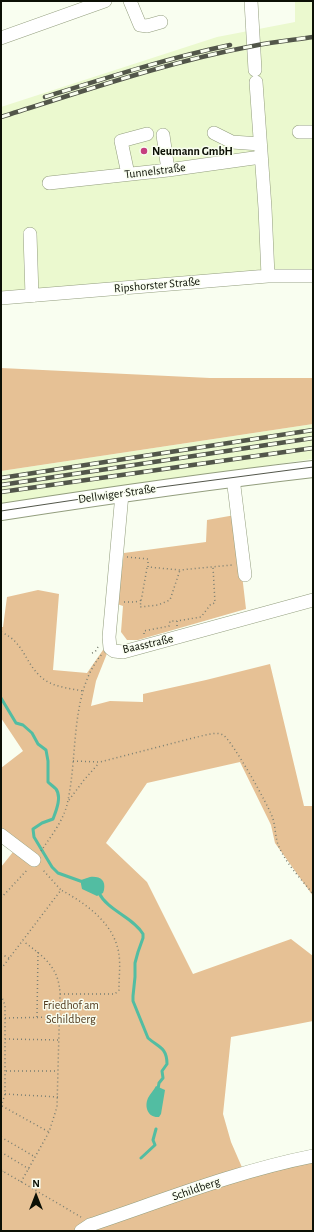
<!DOCTYPE html>
<meta charset="utf-8">
<style>
body{margin:0}
#map{position:relative;width:314px;height:1232px;overflow:hidden;background:#f9fef0;font-family:"Alegreya Sans",sans-serif}
canvas{display:block}
.frame{position:absolute;inset:0;border:2px solid #0c1005;pointer-events:none}
.north{position:absolute;left:16px;top:1176px;width:40px;height:40px;-webkit-text-stroke:3px #f9fef0;paint-order:stroke;rotate:0deg;font-size:11px;font-weight:700;line-height:16px;text-align:center;color:#0c1005}
.north::after{content:'';display:block;margin:auto;width:14px;height:18px;background:#0c1005;clip-path:polygon(50% 0,100% 100%,50% 72%,0 100%)}
</style>
<div id="map">
<canvas width="314" height="1232"></canvas>
<div class="frame"></div>
<div class="north">N</div>
</div>
<script>
const g = document.querySelector('canvas').getContext('2d');
g.lineJoin = 'round';
function fill(path, color) {
  g.fillStyle = color;
  g.fill(path, 'evenodd');
}
function trace(path, color, width, dash) {
  g.strokeStyle = color;
  g.lineWidth = width;
  g.lineCap = dash ? 'butt' : 'round';
  g.setLineDash(dash || []);
  g.stroke(path);
}
function write(font, color, halo, rows, align = 'center') {
  g.font = font + ' "Alegreya Sans",sans-serif';
  g.lineWidth = 3;
  g.setLineDash([]);
  g.textBaseline = 'middle';
  g.strokeStyle = halo;
  g.fillStyle = color;
  for (const [text, x, y, turn = 0] of rows) {
    g.save();
    g.translate(x, y);
    g.rotate((+turn || 0) * Math.PI / 180);
    g.textAlign = isNaN(turn) ? turn : align;
    if (halo) g.strokeText(text, 0, 0);
    g.fillText(text, 0, 0);
    g.restore();
  }
}
fill(new Path2D(`
 M295,1H313V274L1,295V107L217,37L295,22Z
 M313,424V459L1,504V471Z`), '#ebf9cf');
fill(new Path2D(`
 M1,368L210,378H313V424L1,471Z
 M235,515L246,609L138,640H127L121,632L123,606L117,604L124,553L206,542L207,520Z
 M38,590L59,594L53,670L87,673L103,650L108,651L96,681L91,706L110,701L143,702V694L206,680L270,664L304,806H313V896L275,843L271,825L240,762L147,783L106,843L147,882L193,974L291,939L313,956V1021L231,1037L223,1114L231,1142L244,1172L313,1157V1231H1V867L13,852L1,833V768L23,751L1,718V627H3L7,597Z`), '#e6c195');
fill(new Path2D(`
 M90,877C100,876 106,880 104,890L103,893L97,896L82,889L81,884V880Z
 M156,1086L165,1090L161,1114L159,1117C148,1118 144,1107 148,1098C150,1094 154,1090 156,1086Z`), '#52bda2');
trace(new Path2D(`
 M1,698L16,723L23,725L32,733L38,744L46,750L48,761V782C50,784 54,787 56,789C62,797 56,811 53,819L42,823L33,829L34,837L52,867L58,873L83,882
 M99,893C108,911 133,917 143,934V938L138,952L135,963V977L133,996V1001L148,1038C158,1047 167,1047 167,1064L162,1071L163,1078L159,1083L158,1089
 M141,1158L155,1145L153,1140L156,1129`), '#52bda2', 3);
const minor = new Path2D(`
 M130,1L140,25L147,26L161,22
 M251,1L255,70
 M1,38L105,1
 M256,82L265,208L268,276
 M299,132H313
 M214,133L232,142L260,144
 M163,135L168,170
 M128,174L121,141L147,134
 M49,183L168,170L261,157
 M30,234L32,296
 M1,298L268,276H313
 M233,478L245,575
 M122,494L109,637L110,648L114,651L123,652L313,600
 M1,835L34,860
 M81,1231L90,1225C164,1200 237,1171 313,1156`);
const major = new Path2D(`
 M1,512C105,496 209,481 313,469`);
trace(minor, '#939e7e', 14);
trace(major, '#939e7e', 18);
trace(new Path2D(`
 M127,557L148,559V567L180,570L232,565
 M147,568L140,607L158,605L170,600L180,570
 M124,602H135L142,600
 M177,626V621L201,617L211,604L215,603L213,567
 M1,632C24,642 24,661 40,676C51,687 68,688 83,691
 M144,634V631L169,626L170,621H177
 M92,653L95,652L98,647
 M73,761L100,762L205,735C211,734 218,732 223,735C232,740 270,808 273,819C276,829 275,840 280,849C288,866 302,880 313,894
 M69,800L84,780L99,763
 M41,851C51,836 65,819 68,800C78,754 70,691 102,654
 M1,898L28,869
 M1,954L9,958
 M1,969L61,890L42,869
 M60,994H115L119,990V987C119,975 121,962 118,949C111,921 85,903 61,890
 M1,995L5,1005V1094L1,1107
 M37,1017L38,952
 M5,1018L59,1017
 M5,1039L59,1040
 M6,1071H58
 M5,1094L58,1097
 M2,1106L49,1132
 M1,1137L35,1157
 M1,1152L29,1169
 M1,1170L81,1217
 M1,1175L3,1171
 M21,1182L49,1132L57,1107L60,994C59,967 44,957 23,941`), '#7a7f72', 1.5, [1, 3]);
trace(minor, '#fff', 13);
trace(major, '#fff', 16);
trace(new Path2D(`
 M1,511L161,487L313,467`), '#52564a', 1);
const rail = new Path2D(`
 M45,97C106,78 168,58 230,45
 M1,117C84,91 167,62 253,46C273,42 293,40 313,37
 M1,478L313,430
 M1,485L313,438
 M1,492L313,448`);
trace(rail, '#52564a', 4.5);
trace(rail, '#f9fef0', 3, [9]);
for (const [x, y, r, color] of [
 [144,151,4,"#c53e7f"]
]) {
  const dot = new Path2D();
  dot.arc(x, y, r, 0, 2 * Math.PI);
  g.fillStyle = color;
  g.fill(dot);
  trace(dot, '#f9fef0', 1.5);
}
write('bold 12px', '#0c1005', '#f9fef0', [
 ["Neumann GmbH",152,151]
], 'left');
write('12px', '#0c1005', '#f9fef0', [
 ["Tunnelstraße",155,171,-7],
 ["Ripshorster Straße",157,285,-5],
 ["Dellwiger Straße",117,494,-8],
 ["Baasstraße",148,644,-13],
 ["Schildberg",196,1189,-19]
]);
write('12px', '#513a1d', '#f9fef0', [
 ["Friedhof am",71,1005],
 ["Schildberg",71,1019]
]);
</script>
